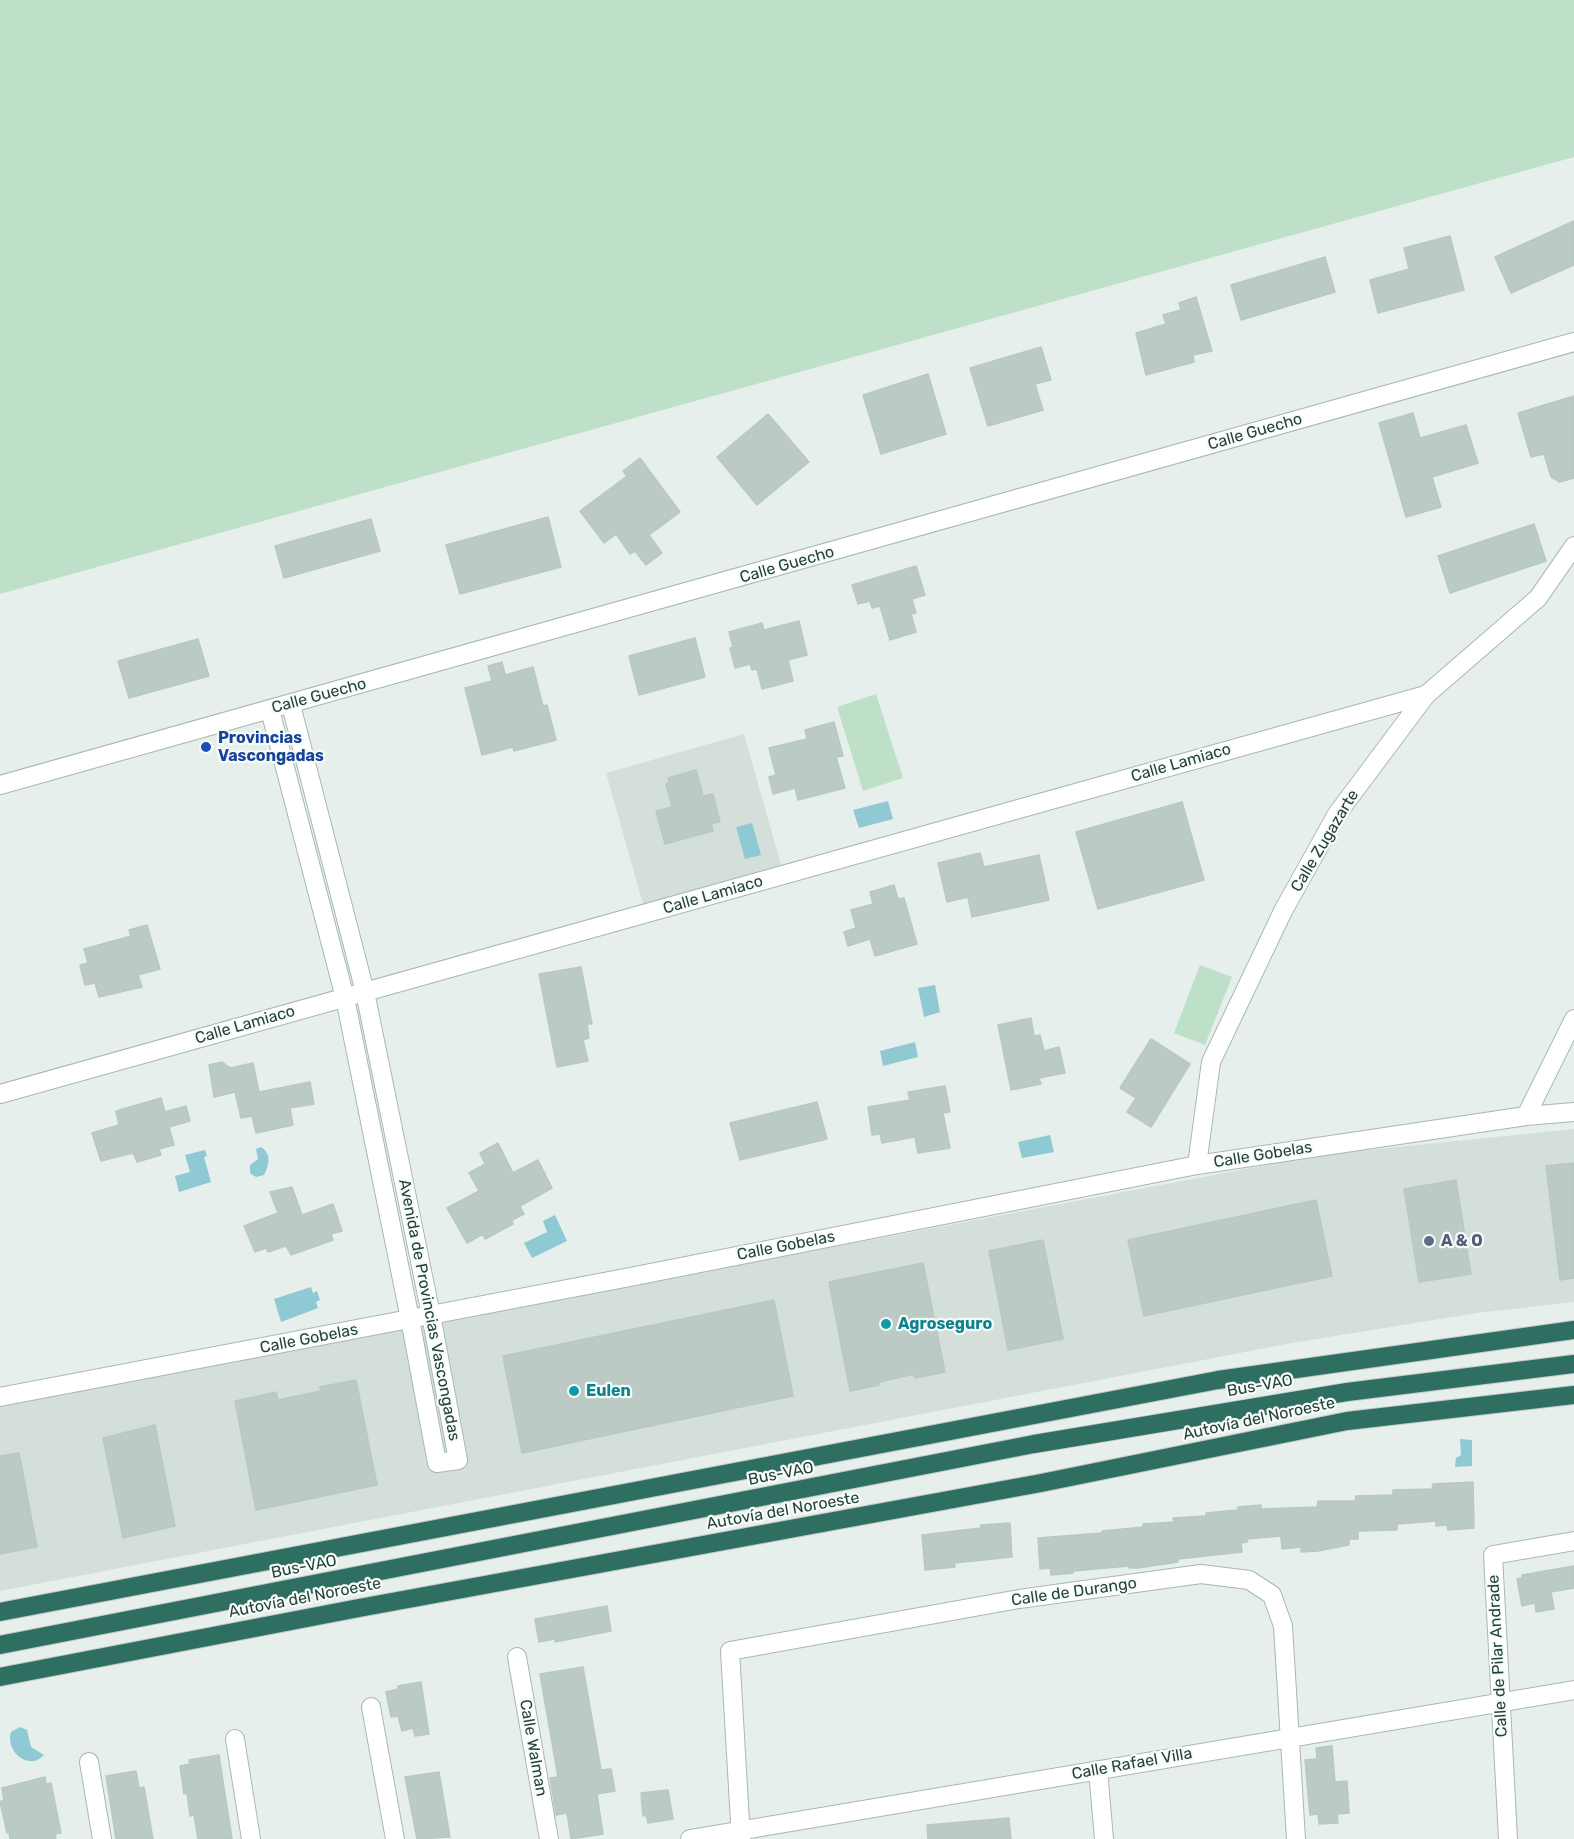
<!DOCTYPE html>
<meta charset="utf-8">
<style>
body{margin:0}
canvas{display:block;background:#e6efeb}
</style>
<canvas width="1574" height="1839"></canvas>
<script>
const ctx = document.querySelector('canvas').getContext('2d');
ctx.lineJoin = 'round';
function paint(path, color) { ctx.fillStyle = color; ctx.fill(path, 'evenodd'); }
function trace(path, color, width, dash) { ctx.strokeStyle = color; ctx.lineWidth = width; ctx.lineCap = dash ? 'butt' : 'round'; ctx.setLineDash(dash || []); ctx.stroke(path); }
function drawText(font, color, halo, rows, align = 'center') {
  ctx.font = font + ' Rubik,sans-serif'; ctx.lineWidth = 4.5; ctx.setLineDash([]); ctx.textBaseline = 'middle'; ctx.strokeStyle = halo; ctx.fillStyle = color; for (const [text, x, y, turn = 0] of rows) {
    ctx.save(); ctx.translate(x, y); ctx.rotate((+turn || 0) * Math.PI / 180); ctx.textAlign = isNaN(turn) ? turn : align; if (halo) ctx.strokeText(text, 0, 0); ctx.fillText(text, 0, 0); ctx.restore();
  }
}
paint(new Path2D(`
 M744 734 781 865 643 904 606 773Z
 M1574 1129V1302L1477 1313 1292 1343 0 1591V1405L1319 1155Z`), '#d4dfda');
paint(new Path2D(`
 M0 0H1574V157L0 594Z
 M876 694 903 778 863 791 837 707Z
 M1200 965 1232 977 1205 1045 1174 1033Z`), '#bfe0c8');
paint(new Path2D(`
 M888 801 893 819 859 828 853 810Z
 M752 823 761 855 745 859 736 827Z
 M935 985 940 1012 924 1017 918 988Z
 M915 1042 918 1057 883 1066 880 1051Z
 M1050 1135 1054 1152 1022 1158 1018 1142Z
 M261 1147C272 1154 269 1165 264 1175L256 1177 250 1173V1165L258 1159 256 1149Z
 M205 1150 207 1156 204 1157 211 1182 179 1192 175 1176 190 1172 185 1155Z
 M555 1215 567 1241 532 1258 524 1243 547 1232 543 1221Z
 M311 1287 313 1293 317 1291 320 1300 316 1302 318 1308 281 1322 274 1299Z
 M1460 1439 1472 1440V1466L1455 1467 1456 1458 1461 1455Z
 M20 1727 27 1730 31 1747 44 1755C29 1772 5 1751 11 1732Z`), '#8ec9d4');
const building = new Path2D(`
 M1574 221V265L1511 293 1495 257Z
 M1450 236 1464 290 1378 313 1370 280 1409 269 1404 248Z
 M1325 257 1335 292 1241 320 1231 285Z
 M1196 297 1212 351 1193 355 1194 362 1146 375 1136 333 1166 324 1163 315 1181 310 1179 303Z
 M1041 347 1051 380 1035 384 1043 410 988 426 970 368Z
 M928 374 946 434 881 454 863 395Z
 M1574 396V478L1560 482 1551 477 1544 454 1531 457 1518 413Z
 M1413 413 1420 438 1466 425 1478 463 1432 477 1441 507 1406 517 1379 423Z
 M768 414 809 462 757 505 717 457Z
 M640 458 680 512 649 535 662 553 646 565 635 551 630 554 616 534 604 543 580 511 627 476 623 471Z
 M548 517 561 567 460 594 446 545Z
 M371 519 380 551 284 578 275 546Z
 M1534 524 1546 561 1450 593 1438 556Z
 M916 566 925 595 912 599 916 613 911 614 916 632 890 640 880 606 872 608 870 601 858 604 852 585Z
 M799 621 807 655 788 660 793 681 762 689 757 669 752 670 750 664 735 668 730 648 733 647 729 632 762 623 764 630Z
 M695 638 705 677 639 695 629 656Z
 M198 639 209 676 129 698 118 661Z
 M502 662 505 675 533 667 543 706 547 705 556 740 514 751 513 747 482 755 465 688 492 681 488 666Z
 M834 722 843 756 836 757 845 788 798 800 795 788 773 794 769 777 776 775 769 748 807 739 805 730Z
 M696 770 703 796 713 794 720 822 711 824 713 831 665 844 656 811 672 807 666 784 669 783 668 778Z
 M1182 802 1204 880 1098 909 1076 832Z
 M980 853 984 867 1039 855 1049 900 972 917 968 897 947 902 938 863Z
 M894 885 898 899 904 898 917 944 875 956 870 939 848 946 844 932 856 928 851 910 873 904 870 892Z
 M147 925 160 969 138 975 142 987 99 997 95 983 85 985 80 965 88 963 84 949 131 936 129 930Z
 M581 967 592 1024H587L589 1038 583 1040 588 1061 557 1067 539 974Z
 M1031 1018 1034 1036 1040 1035 1044 1051 1059 1047 1065 1073 1039 1078 1041 1084 1011 1090 998 1025Z
 M1151 1039 1190 1064 1151 1127 1127 1112 1136 1098 1120 1088Z
 M222 1062 230 1068 253 1063 259 1092 310 1082 314 1104 290 1108 293 1125 256 1133 252 1116 241 1118 235 1092 214 1097 209 1065Z
 M945 1086 950 1112 943 1113 950 1148 918 1153 915 1137 882 1143 880 1134 872 1135 868 1107 910 1100 908 1092Z
 M161 1098 165 1112 186 1106 190 1121 169 1127 174 1145 159 1149 161 1155 137 1162 133 1153 101 1161 92 1133 119 1125 116 1111Z
 M817 1102 827 1139 740 1160 730 1123Z
 M498 1143 513 1173 538 1160 552 1188 520 1206 524 1214 512 1220 513 1224 485 1239 483 1234 467 1243 447 1208 479 1191 469 1173 485 1164 480 1153Z
 M1574 1163V1278L1560 1280 1546 1166Z
 M1456 1180 1471 1274 1419 1282 1404 1189Z
 M292 1187 302 1215 333 1204 342 1231 331 1234 333 1240 291 1255 286 1246 268 1252 266 1248 255 1252 244 1226 278 1213 270 1192Z
 M1316 1200 1332 1276 1144 1316 1128 1240Z
 M1043 1240 1063 1339 1008 1350 989 1251Z
 M923 1263 945 1372 915 1378 914 1374 879 1382V1385L850 1391 829 1282Z
 M774 1300 793 1396 522 1453 503 1356Z
 M356 1380 377 1485 256 1510 235 1401 276 1392 278 1400 321 1391 320 1387Z
 M155 1425 175 1526 123 1538 103 1438Z
 M19 1453 37 1547 0 1554V1456Z
 M1473 1482 1474 1528 1448 1530 1447 1525 1436 1526V1521L1397 1524V1530L1358 1531V1539H1349V1545L1318 1551 1301 1552V1547L1282 1549 1281 1536 1247 1539V1542L1241 1543 1242 1552 1178 1559V1562L1138 1568H1129V1566L1073 1571V1573L1051 1575 1050 1568 1040 1569 1038 1538 1102 1533V1531L1143 1527V1524L1174 1522 1173 1518 1206 1516V1513L1238 1510V1507L1261 1505V1509L1317 1507 1318 1501H1355L1356 1496 1393 1495V1490L1432 1489 1433 1484Z
 M1010 1523 1012 1557 954 1563 955 1567 925 1570 922 1535 981 1528V1525Z
 M1574 1566V1588L1551 1592 1554 1609 1536 1612 1535 1603 1522 1606 1517 1579 1522 1578V1575Z
 M607 1606 611 1631 555 1642V1639L539 1642 535 1619Z
 M583 1667 601 1770 611 1769 615 1791 597 1794 603 1834 571 1839 567 1813 556 1815 550 1778 558 1777 540 1674Z
 M421 1682 429 1734 415 1736 413 1728 402 1731 398 1716 391 1717 386 1692 398 1689V1686Z
 M1332 1746 1335 1782 1347 1781 1349 1813 1337 1814 1338 1823 1319 1824 1318 1814 1310 1815 1305 1760 1317 1759 1316 1748Z
 M219 1755 232 1839H198L194 1815 190 1816 187 1793 184 1794 180 1766 190 1764 189 1760Z
 M136 1771 139 1788 144 1787 153 1839H116L106 1776Z
 M439 1772 450 1837 417 1839 405 1777Z
 M45 1777 46 1784 51 1783 61 1833 55 1834 56 1839H10L9 1832 7 1833 0 1801H4L2 1788Z
 M668 1790 673 1819 648 1823 646 1815 643 1816 641 1793Z
 M1009 1818 1011 1839H928L927 1825Z`);
paint(building, '#bbcac4');
trace(building, '#b8c9c2', 1.5);
const street = new Path2D(`
 M270 710 345 998 410 1319 437 1463 458 1460 431 1315 365 992 291 705
 M0 785 1574 342
 M0 1094 1426 695
 M1526 1116 1574 1019
 M1197 1165 1211 1062 1283 911 1337 814 1426 695 1538 598 1574 546
 M0 1397 630 1277 1197 1165 1526 1116 1574 1112
 M517 1657 549 1839
 M371 1707 395 1839
 M235 1739 251 1839
 M89 1762 102 1839
 M1098 1770 1104 1839
 M690 1839 1574 1690
 M741 1839 730 1651 1019 1599 1201 1574 1249 1580 1272 1595 1283 1626 1296 1839
 M1508 1839 1493 1555 1574 1541`);
const highway = new Path2D(`
 M0 1612 1218 1380 1574 1330
 M0 1645 1034 1444 1347 1392 1574 1364
 M0 1677 359 1608 1041 1483 1347 1421 1574 1395`);
trace(street, '#a8b8b2', 20);
trace(highway, '#c2cac8', 20);
trace(street, '#fff', 18);
trace(highway, '#2f6f62', 18);
for (const [x, y, r, color] of [
 [206,747,6,"#1a4fb4"],
 [1429,1241,6,"#5c6f8a"],
 [886,1324,6,"#0f9aa8"],
 [574,1391,6,"#0f9aa8"]
]) { const dot = new Path2D(); dot.arc(x, y, r, 0, 2 * Math.PI); ctx.fillStyle = color; ctx.fill(dot); trace(dot, '#f7fbf9', 2); }
drawText('16px', '#24423a', '#f7fbf9', [
 ["Calle Guecho",1255,432,-16],
 ["Calle Guecho",787,565,-16],
 ["Calle Guecho",319,696,-15],
 ["Calle Lamiaco",1181,763,-16],
 ["Calle Zugazarte",1325,841,-59],
 ["Calle Lamiaco",713,895,-16],
 ["Calle Lamiaco",245,1025,-16],
 ["Calle Gobelas",1263,1155,-9],
 ["Calle Gobelas",786,1246,-11],
 ["Avenida de Provincias Vascongadas",429,1310,79],
 ["Calle Gobelas",309,1339,-11],
 ["Bus-VAO",1260,1386,-10],
 ["Autovía del Noroeste",1259,1419,-12],
 ["Bus-VAO",781,1474,-11],
 ["Autovía del Noroeste",783,1511,-10],
 ["Bus-VAO",304,1567,-11],
 ["Calle de Durango",1074,1592,-8],
 ["Autovía del Noroeste",305,1598,-11],
 ["Calle de Pilar Andrade",1498,1656,-93],
 ["Calle Walman",533,1748,80],
 ["Calle Rafael Villa",1132,1764,-10]
]);
drawText('bold 16px', '#164399', '#f7fbf9', [
 ["Provincias",218,738],
 ["Vascongadas",218,756]
], 'left');
drawText('bold 16px', '#4e5e75', '#f7fbf9', [
 ["A & O",1441,1241]
], 'left');
drawText('bold 16px', '#0d838f', '#f7fbf9', [
 ["Agroseguro",898,1324],
 ["Eulen",586,1391]
], 'left');
</script>
